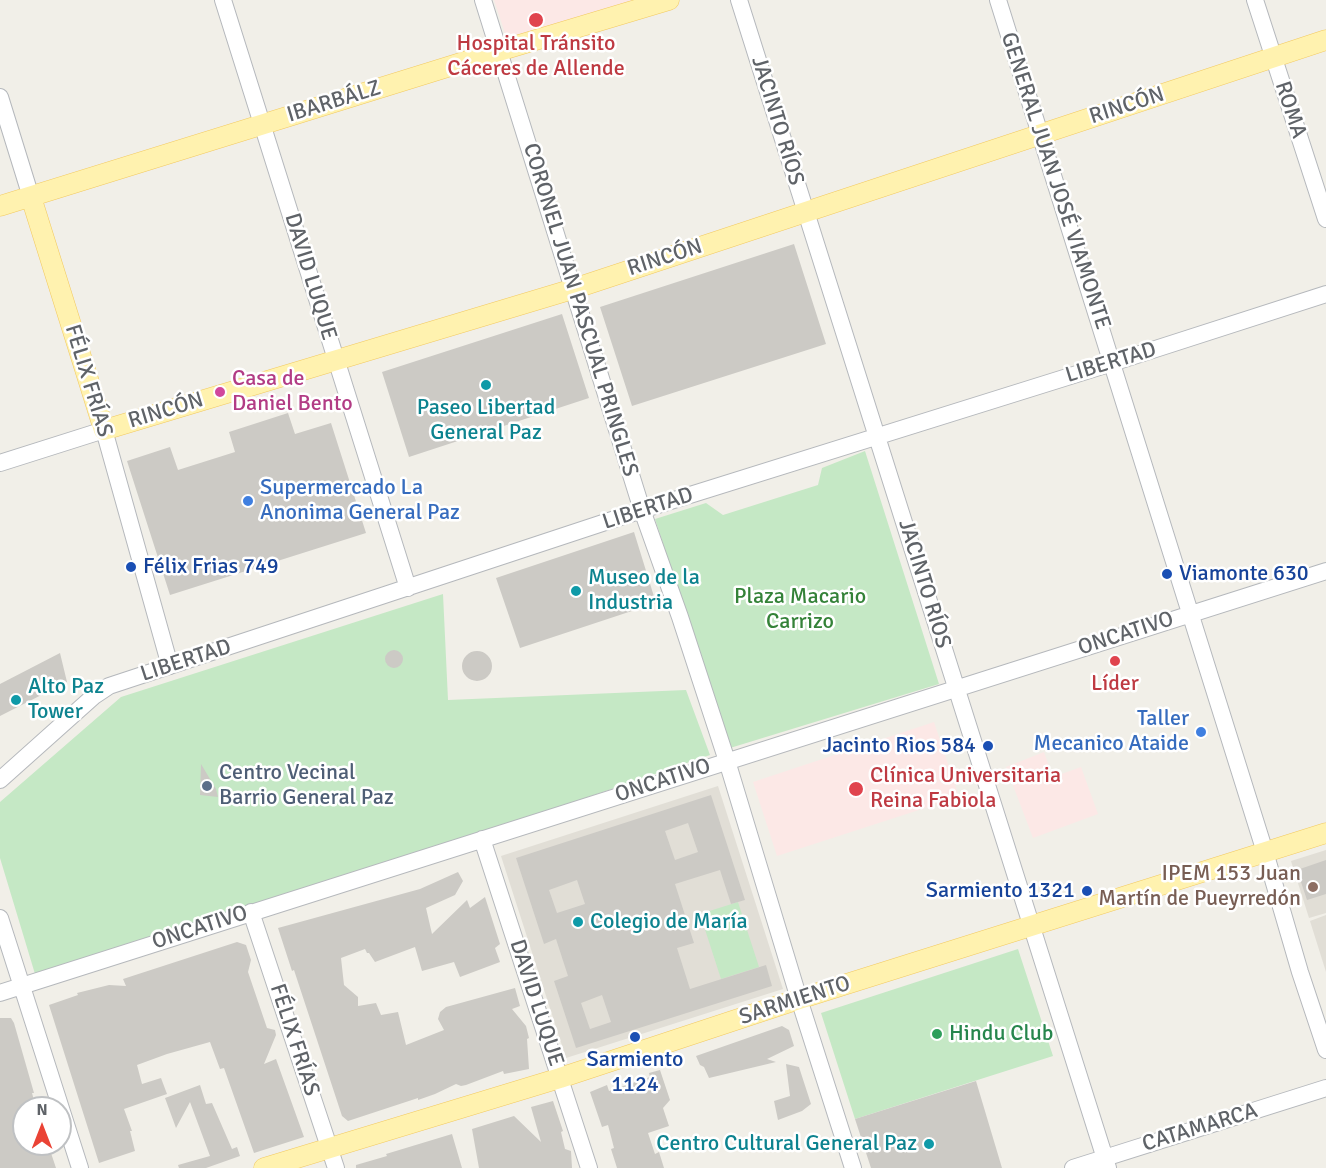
<!DOCTYPE html>
<meta charset="utf-8">
<style>
body{margin:0}
#map{position:relative;width:1326px;height:1168px;overflow:hidden;background:#f1efe8;font-family:Signika,sans-serif}
canvas{display:block}
.north{position:absolute;left:12px;top:1096px;width:60px;height:60px;box-sizing:border-box;background:#fff;border:2px solid #bfc1c3;border-radius:50%;rotate:0deg;font-size:16px;font-weight:700;line-height:24px;text-align:center;color:#5f6368}
.north::after{content:'';display:block;margin:auto;width:21px;height:27px;background:#ea4335;clip-path:polygon(50% 0,100% 100%,50% 72%,0 100%)}
</style>
<div id="map">
<canvas width="1326" height="1168"></canvas>
<div class="north">N</div>
</div>
<script>
const ctx = document.querySelector('canvas').getContext('2d');
ctx.lineJoin = 'round';
function paint(path, color) { ctx.fillStyle = color; ctx.fill(path, 'evenodd'); }
function trace(path, color, width, dash) { ctx.strokeStyle = color; ctx.lineWidth = width; ctx.lineCap = dash ? 'butt' : 'round'; ctx.setLineDash(dash || []); ctx.stroke(path); }
function drawText(font, color, halo, rows, align = 'center') {
  ctx.font = font + ' Signika,sans-serif'; ctx.lineWidth = 5; ctx.setLineDash([]); ctx.textBaseline = 'middle'; ctx.strokeStyle = halo; ctx.fillStyle = color; for (const [text, x, y, turn = 0] of rows) {
    ctx.save(); ctx.translate(x, y); ctx.rotate((+turn || 0) * Math.PI / 180); ctx.textAlign = isNaN(turn) ? turn : align; if (halo) ctx.strokeText(text, 0, 0); ctx.fillText(text, 0, 0); ctx.restore();
  }
}
paint(new Path2D(`
 M718 786 783 989 566 1058 501 856Z
 M1326 850V913L1309 918 1291 861Z
 M1326 915V972L1310 921Z`), '#e1ded6');
paint(new Path2D(`
 M494 0H635L507 39Z
 M934 722 959 797 777 856 753 782Z
 M1044 752 1053 777 1081 767 1098 814 1033 838 1006 767Z`), '#fce8e6');
paint(new Path2D(`
 M865 451 939 684 730 748 655 519 706 503 723 515 818 485 822 468Z
 M443 594 448 700 686 690 710 755 490 831 35 974 0 858V802L121 697Z
 M738 902 759 967 721 979 700 914Z
 M1018 949 1053 1056 855 1119 821 1013Z`), '#c5e8c5');
paint(new Path2D(`
 M794 244 826 344 632 406 600 307Z
 M562 314 589 398 409 457 382 372Z
 M288 413 295 434 331 423 366 533 170 595 127 461 170 447 178 470 235 452 229 432Z
 M634 532 656 603 520 648 496 578Z
 M385 659a9 9 0 1 1 18 0a9 9 0 1 1-18 0Z
 M462 666a15 15 0 1 1 30 0a15 15 0 1 1-30 0Z
 M60 653 67 682 0 716V684Z
 M201 764 216 789 218 797 200 795Z
 M711 795 745 900 731 904 720 870 675 884 694 943 677 948 690 989 766 965 772 986 576 1048 554 981 568 976 556 939 544 944 516 858ZM688 823 698 852 675 860 665 831ZM577 880 585 904 557 913 549 890ZM602 995 611 1022 590 1029 581 1003Z
 M1326 860V894L1307 900 1297 870Z
 M458 872 463 881 455 895 426 908 432 934 467 900 470 908 485 897 500 944 495 948 500 962 460 977 454 962 422 971 415 947 375 962 369 953H367L365 949 341 958 344 985 358 997V1006L376 1003 381 1015 398 1012 406 1045 444 1030 438 1019 440 1012 446 1007 515 988 520 1006 512 1009 526 1026 529 1038 527 1039 529 1069 504 1074 503 1071 466 1085 461 1086 456 1084 435 1094 418 1100V1098L348 1121 342 1116 294 970 292 971 278 928 420 889Z
 M237 942 246 945 251 960 248 972 267 1028 275 1030 276 1035 264 1064 276 1059 304 1137 254 1153 224 1068 220 1069 210 1042 167 1054 137 1065 142 1084 161 1078 167 1094 124 1109 132 1131H130L135 1151 99 1163 49 1005 78 995 77 993 109 985 126 986 123 979Z
 M0 1018H11L14 1023 34 1093H32L36 1108H24V1144H48L56 1168H0Z
 M782 1026 789 1030 794 1046 767 1059 776 1062 709 1078 704 1067 700 1065 696 1056Z
 M786 1064 799 1067 811 1104 802 1111 778 1120 774 1101 790 1096Z
 M660 1070 670 1100 663 1108 669 1126 648 1133 655 1154 659 1152 664 1168H617L611 1149 614 1148 608 1125 602 1127 590 1092 607 1085 609 1091 650 1077 649 1073Z
 M976 1081 1002 1168H871L855 1119Z
 M200 1085 206 1104 212 1103 232 1149 237 1147 240 1156 206 1168H179L178 1165 210 1156 190 1102 176 1128 165 1098Z
 M553 1101 563 1131 561 1132 565 1149 571 1151 572 1168H479L472 1129 514 1116 541 1142 531 1107Z
 M452 1134 462 1168H356V1165L387 1156 386 1154Z`), '#cccac5');
const minor = new Path2D(`
 M223 0 408 588
 M483 0 642 510 680 617 727 761 799 999 853 1168
 M739 0 1108 1168
 M998 0 1265 852 1300 972 1326 1050
 M1255 0 1326 219
 M0 97 31 197
 M0 463 104 430 170 666
 M0 780 94 696 109 686 642 510 1112 363 1326 294
 M482 839 589 1168
 M251 912 336 1168
 M0 918 80 1168
 M0 993 1326 571
 M1073 1168 1326 1088`);
const major = new Path2D(`
 M31 197 104 430 573 289 1326 40
 M0 206 499 51 669 0
 M264 1168 560 1078 799 999 1326 833`);
trace(minor, '#b5b8bc', 18);
trace(major, '#f2c960', 21);
trace(minor, '#fff', 16);
trace(major, '#fff2af', 20);
for (const [x, y, r, color] of [
 [536,20,8,"#e0444e"],
 [486,385,6,"#0f9aa8"],
 [220,392,6,"#d1479c"],
 [248,501,6,"#3f7fe0"],
 [131,567,6,"#1a4fb4"],
 [1167,574,6,"#1a4fb4"],
 [576,591,6,"#0f9aa8"],
 [1115,661,6,"#e0444e"],
 [16,700,6,"#0f9aa8"],
 [1201,732,6,"#3f7fe0"],
 [988,746,6,"#1a4fb4"],
 [207,786,6,"#5c6f8a"],
 [856,789,8,"#e0444e"],
 [1313,887,6,"#8d6e63"],
 [1087,891,6,"#1a4fb4"],
 [578,922,6,"#0f9aa8"],
 [937,1034,6,"#2e9e5b"],
 [635,1037,6,"#1a4fb4"],
 [929,1144,6,"#0f9aa8"]
]) { const dot = new Path2D(); dot.arc(x, y, r, 0, 2 * Math.PI); ctx.fillStyle = color; ctx.fill(dot); trace(dot, '#fff', 2); }
drawText('22px', '#be3a42', '#fff', [
 ["Hospital Tránsito",536,44],
 ["Cáceres de Allende",536,69],
 ["Líder",1115,684],
 ["Clínica Universitaria",870,776,"left"],
 ["Reina Fabiola",870,801,"left"]
]);
drawText('22px', '#5f6368', '#fff', [
 ["IBARBÁLZ",334,102,-17],
 ["RINCÓN",1127,106,-18],
 ["ROMA",1290,110,72],
 ["JACINTO RÍOS",777,121,73],
 ["GENERAL JUAN JOSÉ VIAMONTE",1055,181,72],
 ["RINCÓN",665,258,-18],
 ["DAVID LUQUE",310,277,73],
 ["CORONEL JUAN PASCUAL PRINGLES",580,310,73],
 ["LIBERTAD",1111,363,-17],
 ["FÉLIX FRÍAS",88,381,73],
 ["RINCÓN",166,411,-17],
 ["LIBERTAD",648,509,-18],
 ["JACINTO RÍOS",924,584,73],
 ["ONCATIVO",1126,634,-18],
 ["LIBERTAD",186,661,-18],
 ["ONCATIVO",663,781,-18],
 ["ONCATIVO",200,928,-18],
 ["SARMIENTO",795,1001,-18],
 ["DAVID LUQUE",536,1003,72],
 ["FÉLIX FRÍAS",294,1040,72],
 ["CATAMARCA",1200,1128,-17]
]);
drawText('22px', '#b23c85', '#fff', [
 ["Casa de",232,379],
 ["Daniel Bento",232,404]
], 'left');
drawText('22px', '#0d838f', '#fff', [
 ["Paseo Libertad",486,408,"center"],
 ["General Paz",486,433,"center"],
 ["Museo de la",588,578],
 ["Industria",588,603],
 ["Alto Paz",28,687],
 ["Tower",28,712],
 ["Colegio de María",590,922],
 ["Centro Cultural General Paz",917,1144,"right"]
], 'left');
drawText('22px', '#366cbe', '#fff', [
 ["Supermercado La",260,488],
 ["Anonima General Paz",260,513],
 ["Taller",1189,719,"right"],
 ["Mecanico Ataide",1189,744,"right"]
], 'left');
drawText('22px', '#164399', '#fff', [
 ["Félix Frias 749",143,567],
 ["Viamonte 630",1179,574],
 ["Jacinto Rios 584",976,746,"right"],
 ["Sarmiento 1321",1075,891,"right"],
 ["Sarmiento",635,1060,"center"],
 ["1124",635,1085,"center"]
], 'left');
drawText('22px', '#348238', '#fff', [
 ["Plaza Macario",800,597],
 ["Carrizo",800,622]
]);
drawText('22px', '#4e5e75', '#fff', [
 ["Centro Vecinal",219,773],
 ["Barrio General Paz",219,798]
], 'left');
drawText('22px', '#785e54', '#fff', [
 ["IPEM 153 Juan",1301,874],
 ["Martín de Pueyrredón",1301,899]
], 'right');
drawText('22px', '#27864d', '#fff', [
 ["Hindu Club",949,1034]
], 'left');
</script>
